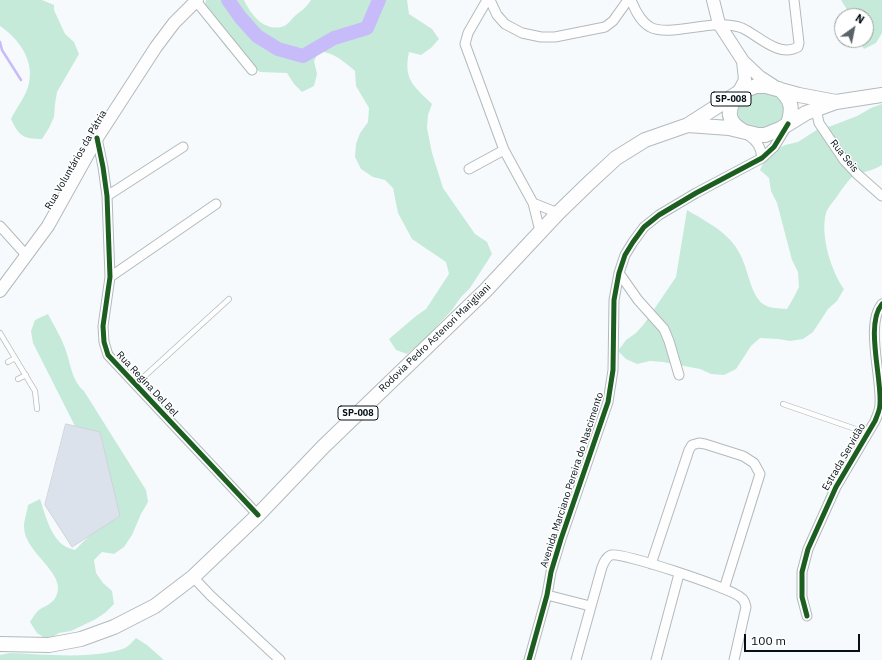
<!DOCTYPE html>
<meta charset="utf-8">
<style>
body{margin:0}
#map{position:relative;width:882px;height:660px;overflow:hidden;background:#f7fafc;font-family:"IBM Plex Sans",sans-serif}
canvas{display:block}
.north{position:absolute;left:834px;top:8px;width:40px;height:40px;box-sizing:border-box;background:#fff;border:1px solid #9b9fa1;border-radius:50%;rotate:33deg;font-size:11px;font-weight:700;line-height:16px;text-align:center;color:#041015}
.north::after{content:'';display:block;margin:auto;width:14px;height:18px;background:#596266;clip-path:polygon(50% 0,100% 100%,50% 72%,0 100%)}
.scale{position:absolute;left:744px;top:634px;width:116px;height:18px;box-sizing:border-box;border:2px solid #041015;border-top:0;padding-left:5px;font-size:12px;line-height:14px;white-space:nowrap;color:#041015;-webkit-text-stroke:3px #fff;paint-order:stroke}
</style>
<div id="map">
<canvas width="882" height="660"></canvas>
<div class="north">N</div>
<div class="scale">100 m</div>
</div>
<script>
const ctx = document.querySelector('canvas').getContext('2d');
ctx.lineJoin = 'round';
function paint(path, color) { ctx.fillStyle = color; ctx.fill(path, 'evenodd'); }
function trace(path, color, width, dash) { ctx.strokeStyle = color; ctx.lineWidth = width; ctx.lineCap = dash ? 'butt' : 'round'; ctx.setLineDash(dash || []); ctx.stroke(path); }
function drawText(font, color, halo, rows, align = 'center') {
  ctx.font = font + ' "IBM Plex Sans",sans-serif'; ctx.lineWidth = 3; ctx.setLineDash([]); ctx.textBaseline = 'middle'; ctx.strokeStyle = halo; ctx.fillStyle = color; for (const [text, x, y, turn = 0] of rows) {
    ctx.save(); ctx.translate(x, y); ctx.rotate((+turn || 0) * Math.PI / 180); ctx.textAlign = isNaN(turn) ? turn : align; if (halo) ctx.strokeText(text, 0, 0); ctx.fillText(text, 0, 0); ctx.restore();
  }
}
paint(new Path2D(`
 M0 0H42L54 5V10L65 34 74 42 79 54 57 92 55 104 54 117 49 128 42 139C23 139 19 136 11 119 16 108 27 95 29 83 34 60 19 39 0 26Z
 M206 0H244C251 15 265 33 284 26 289 24 292 18 296 15 302 10 306 8 311 0H407L409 14 432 29 439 39 431 48 421 55 409 52C403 80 414 86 432 104L428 115 427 128 432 153 443 188 475 234 487 242 492 254 470 288 461 297 452 310 436 327 428 338 407 354 396 350 389 339 416 316 426 309 449 274 446 262 412 239 398 213 393 188 385 180 373 177 361 169 355 157 356 144 360 133 368 122 369 108 356 86 355 71C342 60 336 54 319 51L314 61 317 74 314 86 302 92 294 84 287 73 260 72 233 54 225 46 202 14Z
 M841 0H882V33L876 43 864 49 858 40H866V16H848L846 8Z
 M773 89 786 107 782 123 755 133C737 117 732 115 745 92Z
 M882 104V165C873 171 860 172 851 178 846 183 842 189 838 195 834 201 828 207 826 213 820 235 831 271 844 289L837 301 828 309 813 332 803 339 790 341 778 339 760 338 751 346 736 369 724 375 711 374 700 369 663 362 650 361 637 364 626 359 618 351 626 340 636 333 644 324 676 277 687 210C702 219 720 228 732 242 738 249 742 257 745 266 749 277 753 297 763 304 770 309 779 308 787 309L794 297 799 287 798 272 792 260 777 203 771 191 769 178 760 170 765 159 773 151 785 145 798 142 818 129 831 126 857 116 871 108Z
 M48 314C54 326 62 338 66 351 71 365 72 381 84 391L146 490 148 502 141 514 132 535 124 547 114 554 102 552 94 560 96 573 103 583 112 591 114 604 106 612 96 619 71 631 59 633 48 640 37 633 30 622C32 619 34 615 37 612 43 605 53 606 57 594 65 572 24 552 24 527 24 520 27 512 28 505L40 499C45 514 50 535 63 545 66 547 71 549 75 550L93 532 81 438 33 343 31 331 35 320Z
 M136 638 147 645 164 660H0V655L10 653C42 654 95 660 125 648 129 646 133 641 136 638Z`), '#c6ead9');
trace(new Path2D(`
 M0 42 2 50 21 80`), '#c7bcf9', 2.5);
trace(new Path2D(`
 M228 0 240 17 257 36 278 49 303 56 334 38 367 28 379 0`), '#c7bcf9', 14);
const building = new Path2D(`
 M66 424 100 432 120 516 72 547 45 505Z`);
paint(building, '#dbe2ec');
trace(building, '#cfd4da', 1);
const lane = new Path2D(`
 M0 333 35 391 37 409
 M8 362 15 358
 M18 379 26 375
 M136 384 229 299
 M783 404 867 433`);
const street = new Path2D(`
 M487 0 468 33 465 44 504 150 533 203 540 231
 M490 0 497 15 505 24 522 33 541 37H555L605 27 613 21 628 0
 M631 0C635 10 640 21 650 27 671 38 714 17 742 28 758 35 778 58 798 47L799 43 794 0
 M196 1 252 70
 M816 109 819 123 844 160 857 174 882 196
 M748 135C757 141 761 147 762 158
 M97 138 103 167 107 196 110 277 103 326 104 342 108 355 258 515
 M469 169 504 150
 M107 196 183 147
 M533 203 558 213
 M0 226 27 256
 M619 273 638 300 664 329 669 341 679 375
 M110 277 216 204
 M651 564 689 450 692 445 699 443 705 444 743 456 754 463 760 474 724 589
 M193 577 210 595 280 660
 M547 595 590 606
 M807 616 802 597V572L808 549 836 487 875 421C877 416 880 410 880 404 882 378 865 324 882 304
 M529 660 547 595 551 572 561 539 608 402 613 370 614 300 619 273 625 255 633 242 644 227 659 215 696 193 762 158 774 147 787 126
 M576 660 602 567C604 562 606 557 611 555 622 552 730 588 740 597 744 599 745 603 746 607L734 660
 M656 660 679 574`);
const secondary = new Path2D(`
 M713 0 719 24 743 61 760 77 777 88
 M738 93 745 80 743 61
 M0 291 48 226 97 138 156 47 174 23 197 0`);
const primary = new Path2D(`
 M779 89C792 100 793 108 788 124
 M737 95C727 110 726 121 743 131
 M688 125 729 128 758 135H765L780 129 806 113 836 102 882 95
 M0 644 49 645 81 639 114 627 155 606 193 577 258 515 323 447 485 291 558 213 589 183 616 158 645 140 688 125 738 93 756 86H766L799 95 836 102`);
trace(lane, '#b2babd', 6);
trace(street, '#b2babd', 11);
trace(secondary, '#b2babd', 14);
trace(primary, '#b2babd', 16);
trace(lane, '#fefeff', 4.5);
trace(street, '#fefeff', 9);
trace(secondary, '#fefeff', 12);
trace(primary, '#fefeff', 14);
trace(new Path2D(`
 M97 138 103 167 107 196 110 277 103 326 104 342 108 355 258 515
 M807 616 802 597V572L808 549 836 487 875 421C877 416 880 410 880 404 882 378 865 324 882 304
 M529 660 547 595 551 572 561 539 608 402 613 370 614 300 619 273 625 255 633 242 644 227 659 215 696 193 762 158 774 147 788 124`), '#1b5e20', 5);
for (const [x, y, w] of [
 [731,99,40],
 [358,413,40]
]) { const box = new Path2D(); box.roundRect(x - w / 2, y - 7, w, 14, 3); ctx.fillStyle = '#fff'; ctx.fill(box); trace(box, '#041015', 1); }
drawText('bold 9px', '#041015', null, [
 ["SP-008",731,99],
 ["SP-008",358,413]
]);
drawText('10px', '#041015', '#fff', [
 ["Rua Seis",844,156,51],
 ["Rua Voluntários da Pátria",76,160,-60],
 ["Rodovia Pedro Astenori Marigliani",435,338,-44],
 ["Rua Regina Del Bel",147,384,47],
 ["Estrada Servidão",844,457,-60],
 ["Avenida Marciano Pereira do Nascimento",572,480,-72]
]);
</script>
